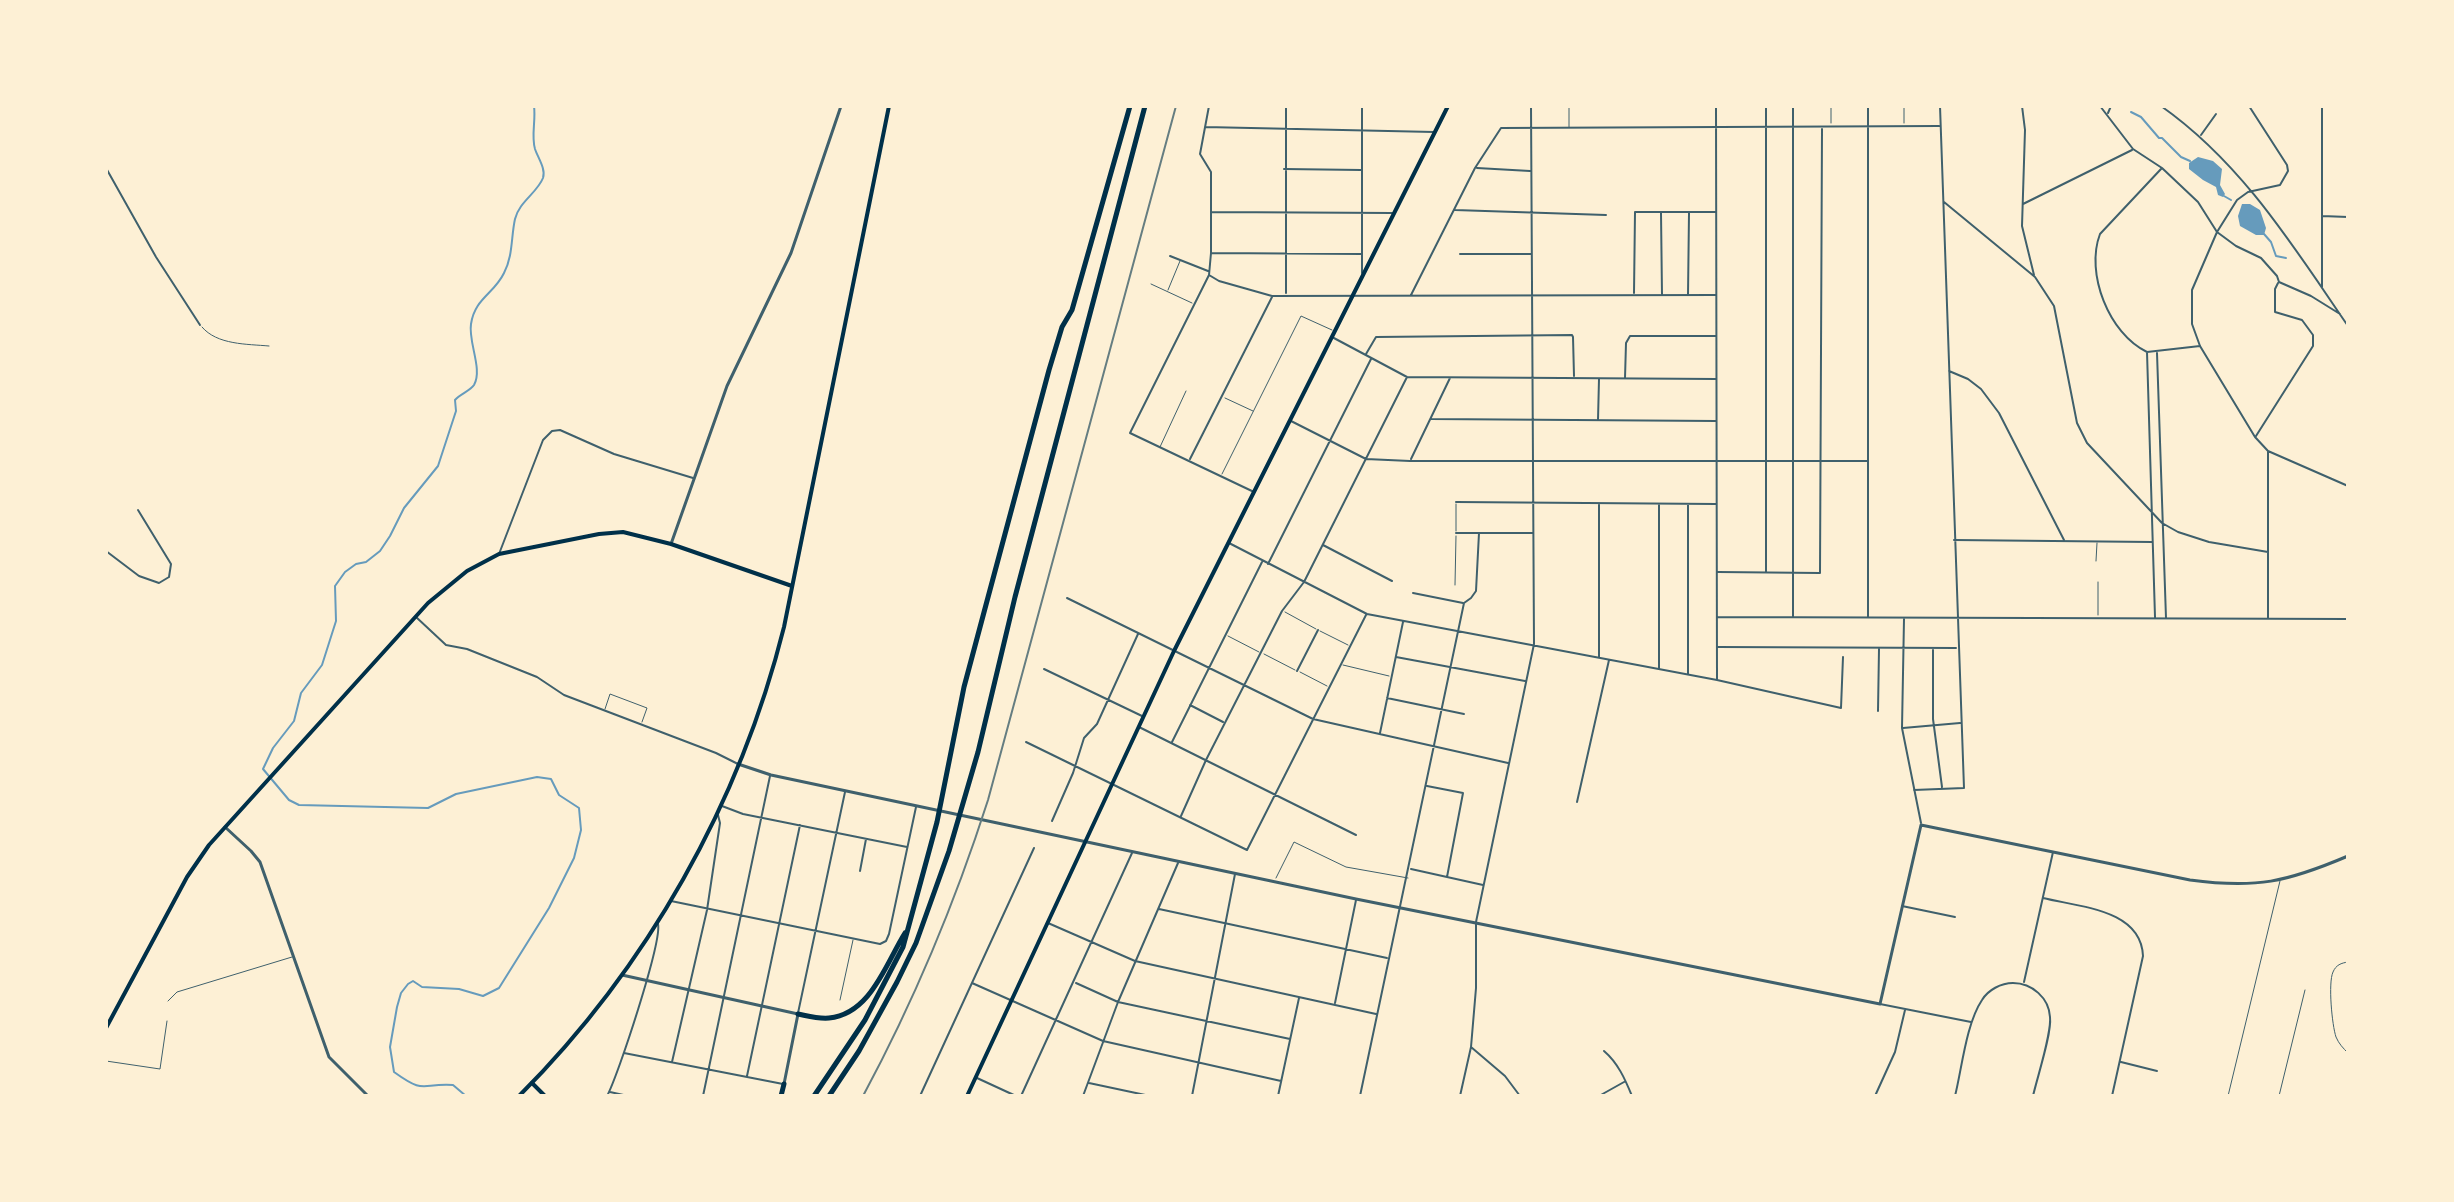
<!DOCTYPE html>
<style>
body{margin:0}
#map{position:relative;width:2454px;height:1202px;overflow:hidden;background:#fdf0d5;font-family:"Titillium Web",sans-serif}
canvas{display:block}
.frame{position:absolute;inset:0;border:108px solid #fdf0d5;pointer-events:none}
</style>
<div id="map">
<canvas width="2454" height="1202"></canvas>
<div class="frame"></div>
</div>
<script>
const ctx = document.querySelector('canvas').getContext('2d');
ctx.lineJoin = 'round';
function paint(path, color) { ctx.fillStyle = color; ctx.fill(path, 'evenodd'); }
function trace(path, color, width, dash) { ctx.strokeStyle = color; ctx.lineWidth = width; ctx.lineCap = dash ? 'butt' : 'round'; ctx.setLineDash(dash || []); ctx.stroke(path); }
paint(new Path2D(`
 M2198 157 2213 161 2222 169 2220 185 2225 194 2223 197 2218 195 2216 187 2203 180 2189 169V163Z
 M2242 204H2250L2260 210 2266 228 2264 235H2256L2240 226 2238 216Z`), '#669bbc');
trace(new Path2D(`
 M2131 112 2141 117 2159 138H2162L2181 157 2190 161
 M2224 196 2231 200
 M2264 234 2271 242 2276 256 2286 258
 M466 1096 453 1085C420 1083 426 1095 394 1072L390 1047 397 1007 401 993 408 984 413 981 422 987 459 989 483 996 499 988 549 908 574 858 581 830 579 808 559 795 551 779 537 777 456 794 428 808 299 805 289 800 263 769 273 748 294 721 301 693 322 665 336 621 335 586 345 572 356 564 366 562 380 551 390 536 404 508 438 466 456 411 455 400C460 394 470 391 474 385 483 369 468 342 471 324 475 298 494 294 504 273 513 256 511 237 515 219 519 202 537 193 543 178 546 169 538 158 535 149 531 135 536 121 534 106`), '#669bbc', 2);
trace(new Path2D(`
 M1831 106V123
 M1904 123V106
 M1569 127V106
 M1151 284 1192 303
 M1168 290 1180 261
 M202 327C217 345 247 344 269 346
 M1225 398 1253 411
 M1160 447 1186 391
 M1222 474 1301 316 1332 330
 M1456 531V504
 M2096 561 2097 543
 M1455 585 1456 536
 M1285 612 1316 629
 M2098 615V582
 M1320 631 1348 645
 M1228 636 1259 652
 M1264 654 1295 670
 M1343 665 1389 676
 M1300 672 1327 686
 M605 709 610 694 647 708 642 722
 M1276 878 1294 842 1346 867 1408 878
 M2348 962C2341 963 2336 965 2333 972 2328 983 2332 1025 2336 1037 2339 1044 2343 1048 2348 1053
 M840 1000 853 940
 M168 1001 177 992 292 957
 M106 1061 160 1069 167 1021
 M2228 1096 2280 881
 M2279 1096 2305 990`), '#3f606c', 1);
trace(new Path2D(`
 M1209 106 1200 154 1211 172V253L1209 275 1130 433 1254 492
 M1286 106V293
 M1716 106 1717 679
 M1868 106V617
 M2022 106 2025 130 2022 226 2034 275
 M2100 106 2133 149 2162 168 2198 202 2217 232 2236 246 2261 258 2277 276 2279 282 2311 296 2340 314
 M2161 106C2242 163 2293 246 2348 326
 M2249 106 2287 165 2288 171 2280 185 2248 192 2237 200 2217 232 2192 290V324L2200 346 2255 437 2268 451 2348 486
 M2322 106V287
 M2108 113 2111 106
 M1205 127 1434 132
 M2201 135 2216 114
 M106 168 156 257 200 325
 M1477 168 1530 171
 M1284 169 1361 170
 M2161 169 2100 234C2085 273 2109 334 2147 352L2200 346
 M1944 202 2035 277 2054 306 2077 423 2087 443 2162 523 2178 532 2209 542 2268 552
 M2023 204 2132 150
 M1455 210 1606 215
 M1211 212 1392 213
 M1661 213 1662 295
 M2322 216 2348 217
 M1211 253 1361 254
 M1460 254H1531
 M1170 256 1208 271
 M1362 273V106
 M1209 275 1219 281 1272 296 1715 295
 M1634 293 1635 212H1715
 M1411 295 1475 168 1501 128 1939 126
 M1688 295 1689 213
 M1332 337 1407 377 1716 379
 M2147 352 2155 617
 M2157 353 2166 618
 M1366 354 1376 337 1572 335 1573 337 1574 376
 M1949 371 1968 379 1981 389 1999 413 2064 540
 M1625 378 1626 343 1630 336H1716
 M1431 419 1716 421
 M1598 420 1599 379
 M1291 421 1366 459 1410 461H1867
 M2256 436 2313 346V335L2302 320 2275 312V289L2278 283
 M1190 459 1272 297
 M1411 459 1450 378
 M1456 502 1716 504
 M1599 504V657
 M1659 505V669
 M1456 533H1532
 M1954 540 2152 542
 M1229 543 1367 614 1717 680 1841 708 1843 657
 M1323 545 1392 581
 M106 551 139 576 159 583 169 577 171 564 138 510
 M499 554 543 440 552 431 560 430 614 454 693 478
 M1268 564 1371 359
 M1718 572 1820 573 1822 129
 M1766 572V106
 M1413 593 1463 603
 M1067 598 1313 719 1508 763
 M416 617 446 645 467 649 537 677 564 695 716 753 738 764
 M1717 617 2348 619
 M1793 617V106
 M2268 618V452
 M2348 618V595
 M1904 619 1902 728 1921 823
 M1718 647 1956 648
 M1933 650V719L1942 787
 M1396 657 1525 681
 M1044 669 1142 716
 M1297 671 1318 630
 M1688 673V504
 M1387 698 1464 714
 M1190 705 1223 722
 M1878 711 1879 649
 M1139 727 1356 835
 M1903 728 1960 723
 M1380 733 1403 622
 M1026 742 1247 850 1366 615
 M1172 742 1262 562
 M1427 786 1463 793 1447 877
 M1914 790 1964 788 1940 106
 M1577 802 1609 660
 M722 806 743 814 907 847
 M1181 816 1206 760 1282 611 1304 582 1407 377
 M1052 821 1073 773 1084 738 1097 724 1138 634
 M1411 869 1483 885
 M860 871 866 839
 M2043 898C2079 907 2141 909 2143 956L2112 1096
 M671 901 880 944 886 941 889 934 916 807
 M1902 906 1955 917
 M1159 909 1387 958
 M1048 923 1135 961 1376 1014
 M2024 982 2053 852
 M972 983 1103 1041 1281 1081
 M1076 983 1118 1002 1290 1039
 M1335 1003 1356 900
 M1880 1004 1971 1022
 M798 1013 845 792
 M1604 1051C1618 1063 1625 1079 1632 1096
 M624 1053 783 1084
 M672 1062 707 910 720 823 718 815
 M2121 1062 2157 1071
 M747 1076 800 825
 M977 1078 1016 1096
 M1089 1083 1150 1096
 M610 1092 628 1096
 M607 1096C618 1076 662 942 658 924
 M703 1096 770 776
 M920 1096 1034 848
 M1021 1096 1132 853
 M1083 1096 1118 1002 1178 863
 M1192 1096 1235 874
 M1278 1096 1299 998
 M1360 1096 1464 603 1471 598 1476 591 1479 533
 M1460 1096 1471 1047
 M1520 1096 1505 1076 1471 1047 1476 988V922L1534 644 1531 106
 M1599 1096 1624 1082
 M1875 1096 1895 1052 1905 1010
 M1955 1096C1962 1068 1966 1024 1982 1000 1988 990 2001 983 2013 983 2032 983 2049 998 2050 1017 2052 1033 2037 1078 2033 1096`), '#3f606c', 2);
trace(new Path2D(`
 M671 544 727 386 791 253 841 106
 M738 764 771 775 1356 899 1880 1004 1921 825 2190 880C2256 889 2287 882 2348 856
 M225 827 251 851 260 862 329 1057 368 1096
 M622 975 798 1014 784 1084`), '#3f606c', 3);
trace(new Path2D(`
 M106 1028 187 877 209 845 428 603 467 571 499 554 599 534 623 532 671 544 792 586
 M532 1083 545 1096
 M967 1096 1174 651 1448 106`), '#003049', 4);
trace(new Path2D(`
 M519 1096C647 968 740 803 784 627L889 106`), '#003049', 4);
trace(new Path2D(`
 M798 1014C808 1016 818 1019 829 1018 871 1014 886 963 905 933
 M781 1096 784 1084
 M814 1096 865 1020 903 947 937 822 964 687 987 601 1049 370 1062 327 1072 310 1130 106
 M829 1096 859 1051 897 982 916 943 949 851 978 752 1015 597 1145 106`), '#003049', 5);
trace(new Path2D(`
 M863 1096C914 1001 955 903 988 800L1176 106`), '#657d81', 2);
</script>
